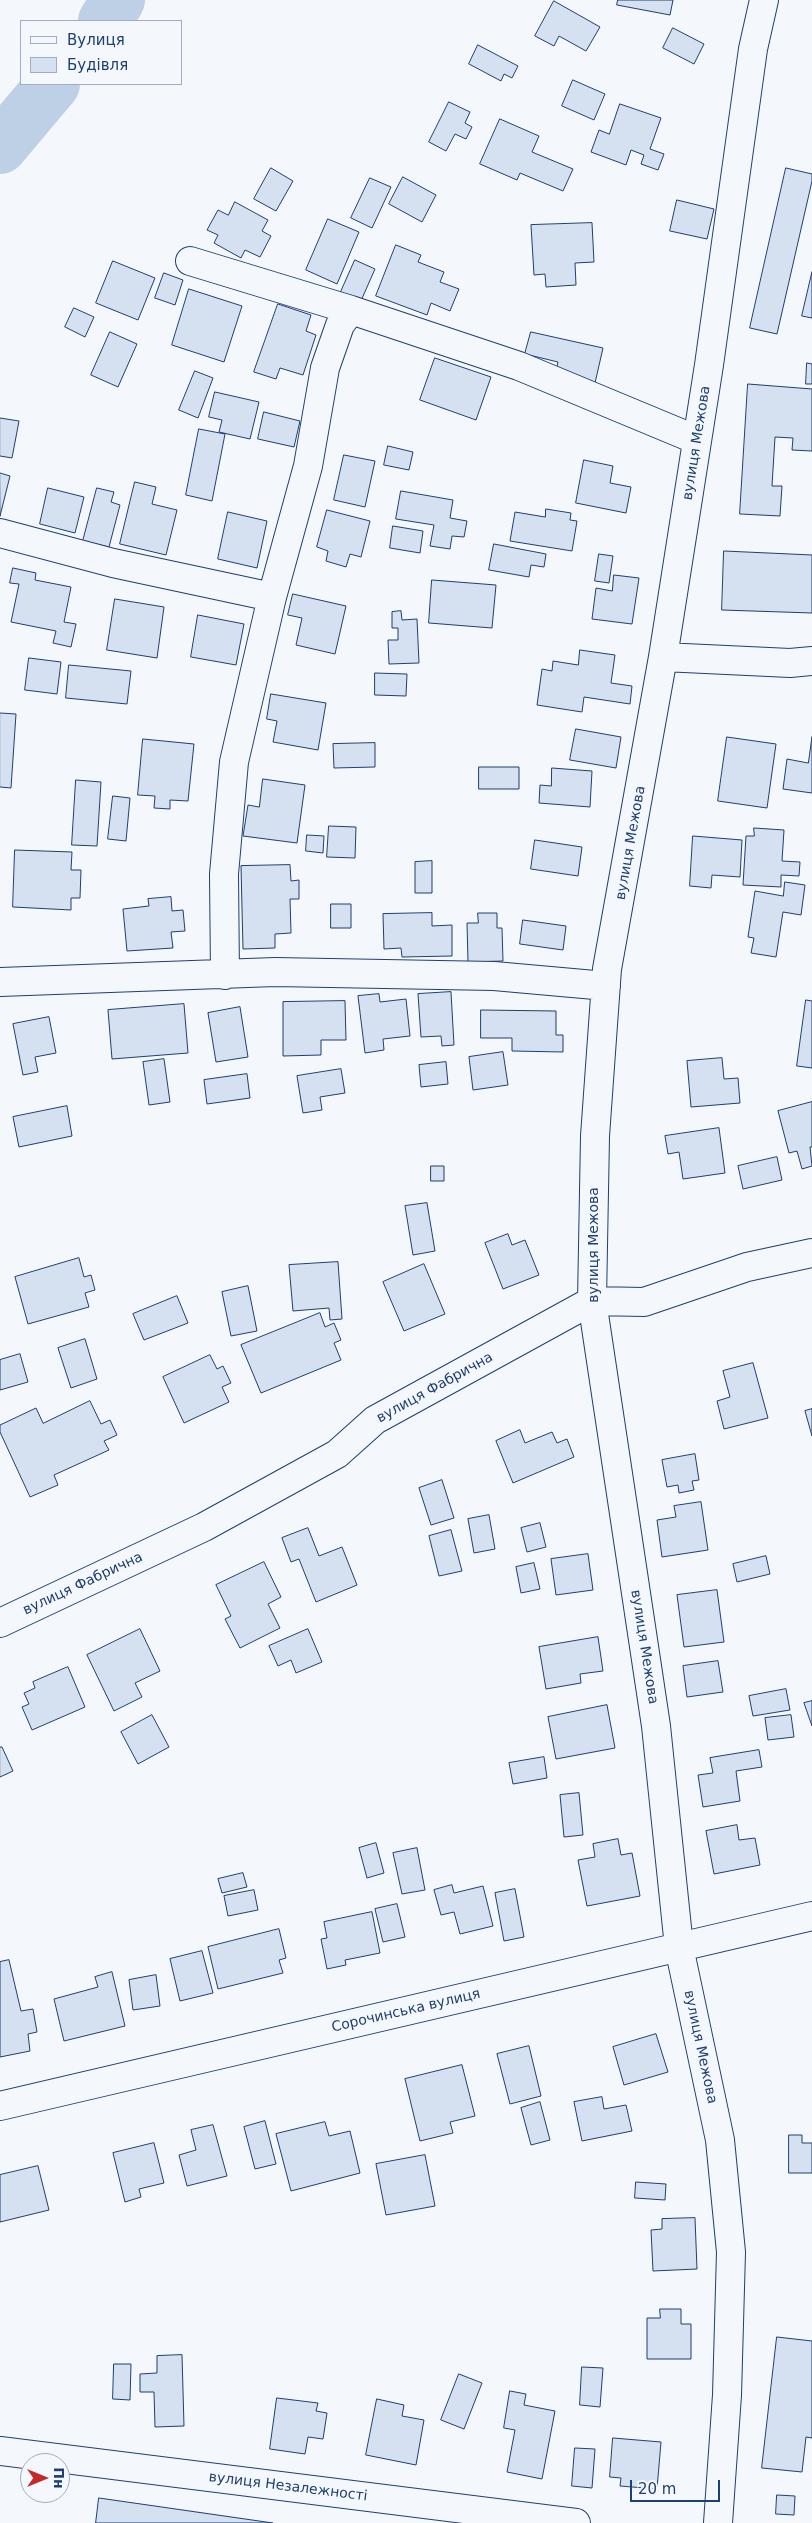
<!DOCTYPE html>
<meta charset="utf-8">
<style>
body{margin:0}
#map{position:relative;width:812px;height:2523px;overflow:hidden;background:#f4f7fb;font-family:"DejaVu Sans",sans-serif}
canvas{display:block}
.legend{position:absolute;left:20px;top:20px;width:162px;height:65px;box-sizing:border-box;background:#f4f7fb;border:1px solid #9eadc5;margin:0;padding:6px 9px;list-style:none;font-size:15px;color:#1d3f73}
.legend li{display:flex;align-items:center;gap:10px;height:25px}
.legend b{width:25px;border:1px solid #9eadc5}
.north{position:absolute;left:20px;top:2453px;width:50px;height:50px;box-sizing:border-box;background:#f4f7fb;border:1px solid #9eadc5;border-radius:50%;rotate:90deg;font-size:14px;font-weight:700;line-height:20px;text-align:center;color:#1d3f73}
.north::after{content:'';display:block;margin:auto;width:18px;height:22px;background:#c62828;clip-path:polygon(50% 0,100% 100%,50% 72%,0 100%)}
.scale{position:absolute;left:630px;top:2480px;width:90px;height:22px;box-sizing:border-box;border:2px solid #1d3f73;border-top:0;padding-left:6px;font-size:15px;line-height:18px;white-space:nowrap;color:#1d3f73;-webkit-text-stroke:4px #f4f7fb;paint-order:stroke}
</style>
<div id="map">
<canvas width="812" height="2523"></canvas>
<ul class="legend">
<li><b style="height:6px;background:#f4f7fb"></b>Вулиця</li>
<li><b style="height:14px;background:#d5e0f0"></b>Будівля</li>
</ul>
<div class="north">Пн</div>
<div class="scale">20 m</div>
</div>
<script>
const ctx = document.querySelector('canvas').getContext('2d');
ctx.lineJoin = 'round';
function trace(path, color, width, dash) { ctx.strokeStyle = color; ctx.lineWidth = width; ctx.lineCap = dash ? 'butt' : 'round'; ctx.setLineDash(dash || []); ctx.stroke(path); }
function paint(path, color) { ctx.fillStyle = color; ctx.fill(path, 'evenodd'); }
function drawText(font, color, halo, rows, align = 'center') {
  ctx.font = font + ' "DejaVu Sans",sans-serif'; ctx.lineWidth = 4; ctx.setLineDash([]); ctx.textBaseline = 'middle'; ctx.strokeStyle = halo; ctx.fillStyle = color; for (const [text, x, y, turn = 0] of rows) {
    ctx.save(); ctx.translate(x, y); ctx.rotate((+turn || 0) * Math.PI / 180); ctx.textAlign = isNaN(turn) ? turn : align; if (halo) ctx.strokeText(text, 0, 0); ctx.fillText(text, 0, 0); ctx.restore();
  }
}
trace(new Path2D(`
 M105 21 118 0
 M0 147 53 84`), '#bed0e5', 54);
const building = new Path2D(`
 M618 0H673L670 15 617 5Z
 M554 1 600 27 586 51 559 36 554 46 535 36Z
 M673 28 704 44 694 64 663 48Z
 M478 45 518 66 512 78 504 74 501 81 469 64Z
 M573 80 605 94 594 120 562 106Z
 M449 102 470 112 465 123 472 127 466 139 455 134 446 151 429 142Z
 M620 104 661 118 650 149 664 154 658 170 641 164 644 155 631 150 626 165 591 152 599 130 609 134Z
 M500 119 539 136 532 152 573 169 563 191 520 173 517 180 480 164Z
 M271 168 293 181 276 211 254 199Z
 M786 168 812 174V181L777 334 750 328Z
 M403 177 436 195 422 222 389 204Z
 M370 178 391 187 372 228 351 218Z
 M677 200 714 209 707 239 670 231Z
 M235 202 268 220 262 231 271 236 260 257 245 250 241 258 214 243 218 235 207 230 218 210 228 215Z
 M328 219 359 232 337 284 306 270Z
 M592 223 594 262 575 263 576 285 546 287 545 274 534 275 531 225Z
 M396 245 421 255 418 262 444 272 440 282 459 289 450 311 431 303 427 315 376 296Z
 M355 260 375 269 360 303 340 294Z
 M113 261 155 278 138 320 96 303Z
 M812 272V318L802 316Z
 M164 273 183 280 175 305 155 298Z
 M189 289 242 306 224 362 172 345Z
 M278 304 311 315 306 331 316 335 303 375 280 368 276 379 254 372Z
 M74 308 94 317 85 337 65 327Z
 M110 332 137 344 118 387 91 375Z
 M531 332 603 348 595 383 555 374 558 362 525 354Z
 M435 358 491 377 476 420 420 400Z
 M807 363 812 364V384H806Z
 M195 371 213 378 198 418 179 410Z
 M748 384 812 389V451L792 450 793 438 775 437 772 486H782L780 516 740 514Z
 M215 392 259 402 250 439 219 432 222 420 209 417Z
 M264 412 300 421 294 447 258 439Z
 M0 418 19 421 12 458 0 456Z
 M199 429 225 434 212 501 186 495Z
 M388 446 413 452 409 470 384 465Z
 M344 455 375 461 365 507 334 500Z
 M584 460 613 466 610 483 631 487 626 513 576 503Z
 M0 473 10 476 0 516Z
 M135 482 156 487 152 504 177 510 166 555 120 544Z
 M48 488 84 497 75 533 40 524Z
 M97 488 114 492 111 502 120 505 109 547 83 541Z
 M401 491 453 500 450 518 467 521 464 537 452 536 450 549 430 546 434 525 396 519Z
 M546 509 571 513 570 520 577 521 572 551 510 541 515 512 545 517Z
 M327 510 370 521 361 557 350 554 346 567 326 561 328 551 317 547Z
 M228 512 267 521 257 568 218 559Z
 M393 526 423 531 420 553 390 548Z
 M494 544 546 554 544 567 531 565 529 577 489 570Z
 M724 551 812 555V613L722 610Z
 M599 554 613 556 609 583 595 581Z
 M13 568 36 573 35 580 71 587 64 622 76 624 71 647 53 643 56 631 11 622 19 584 10 583Z
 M614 575 639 578 632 624 592 619 596 588 612 591Z
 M432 580 496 585 492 628 429 623Z
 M293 594 346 606 335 654 296 645 302 618 288 615Z
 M115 599 164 607 157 658 107 650Z
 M401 611 402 620 417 619 419 663 389 664 388 640H398V628H392V612Z
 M198 615 244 624 236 665 191 657Z
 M580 650 615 655 611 683 632 686 630 704 584 697 582 712 537 705 542 669 552 671 553 661 578 665Z
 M29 658 61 662 57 694 25 690Z
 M69 665 131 671 127 704 66 698Z
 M375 673 407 674 406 696 375 695Z
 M271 694 326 703 318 750 273 742 277 721 267 719Z
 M0 713 16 714 11 788 0 787Z
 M576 729 621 737 616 768 570 760Z
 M727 737 776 744 767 808 718 801Z
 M812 737V793L783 789 787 759 808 763Z
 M143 739 194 744 188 801 170 800V809L154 808 155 796 138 795Z
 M375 743V767L334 768 333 744Z
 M479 767H519V789H479Z
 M552 768 592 771 590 807 539 803 540 785 551 786Z
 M263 779 305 785 297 843 243 836 248 805 259 807Z
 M76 780 101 782 97 846 72 845Z
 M113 796 130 798 126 841 108 839Z
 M329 826 356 827 355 858 327 857Z
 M754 828 784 830 782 861 800 862 799 876 781 875V887L743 885 746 836H754Z
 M307 835 324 836 323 853 306 851Z
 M693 836 742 840 740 877 712 875 711 888 690 886Z
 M535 840 582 847 578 876 531 869Z
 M15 850 72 852 71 870H81L80 898H71V910L13 907Z
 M432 861V893H415V862Z
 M290 865 291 881 299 880V899H290L291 933 275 934V948L243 949 241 866Z
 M785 882 805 885 801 915 783 912 776 957 751 953 754 938 748 937 755 891 783 896Z
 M171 897 172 911 183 910 185 931 171 932 173 948 127 951 123 909 149 906 148 899Z
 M331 904H351V928H331Z
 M432 913V926L452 925V956L402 957 401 948 384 949 383 914Z
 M478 913H497V928H502L503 961 468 962 467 923H478Z
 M523 920 566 926 563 950 520 944Z
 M451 992 454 1045 442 1046 441 1036 421 1037 418 994Z
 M379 994 380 1002 406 999 410 1036 383 1039 384 1050 365 1053 358 996Z
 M806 1000 812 1001V1068L797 1066Z
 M345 1001 346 1040H321V1055L283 1056V1002Z
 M184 1004 188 1053 112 1059 108 1010Z
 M240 1007 248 1057 216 1062 208 1013Z
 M481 1010 556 1011V1035H563V1052L512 1051V1038H481Z
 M49 1017 56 1053 35 1057 38 1072 23 1075 13 1024Z
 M503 1052 508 1085 473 1090 469 1057Z
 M722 1058 724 1079 738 1078 740 1103 691 1107 687 1061Z
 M164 1059 170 1102 149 1105 143 1062Z
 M446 1062 448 1084 421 1087 419 1065Z
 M341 1069 345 1093 320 1097 322 1110 303 1113 297 1076Z
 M247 1074 250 1098 207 1104 204 1080Z
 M812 1102V1147H810L812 1166 802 1169 797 1151 789 1153 778 1111Z
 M67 1106 72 1136 19 1147 13 1117Z
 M719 1128 725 1173 683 1179 679 1152 668 1154 665 1136Z
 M777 1157 782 1180 743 1189 738 1166Z
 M431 1166H444V1181H431Z
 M427 1203 435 1251 413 1255 405 1206Z
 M508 1234 512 1245 525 1240 539 1275 503 1289 485 1243Z
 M79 1258 84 1277 91 1275 95 1290 85 1293 89 1307 28 1324 15 1277Z
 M338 1262 342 1319 330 1320 329 1308 293 1311 289 1265Z
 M424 1264 445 1314 404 1331 383 1282Z
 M248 1286 257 1331 231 1336 222 1292Z
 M177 1296 188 1323 144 1340 133 1314Z
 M320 1313 325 1327 334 1323 341 1340 334 1343 341 1360 261 1393 241 1345Z
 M85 1339 97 1379 71 1388 58 1348Z
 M20 1354 28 1382 0 1390V1360Z
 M210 1355 217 1369 223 1366 231 1383 222 1387 229 1402 184 1423 163 1377Z
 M753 1363 768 1418 724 1429 717 1401 730 1397 723 1371Z
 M90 1401 101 1424 110 1420 117 1435 104 1441 109 1450 54 1475 58 1485 30 1497 0 1432V1425L36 1408 43 1423Z
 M812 1409V1436L805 1411Z
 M520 1430 525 1443 552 1432 557 1443 567 1439 574 1457 513 1483 496 1441Z
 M695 1454 699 1480 692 1481 694 1490 679 1493 678 1485 667 1487 662 1460Z
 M442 1480 454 1518 431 1525 419 1488Z
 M701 1502 708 1550 662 1557 657 1520 676 1517 674 1506Z
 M489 1515 495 1549 474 1553 468 1519Z
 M540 1523 546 1547 527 1552 521 1528Z
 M308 1528 319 1556 342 1547 357 1585 316 1602 299 1559 291 1562 282 1538Z
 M451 1530 462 1571 439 1576 429 1536Z
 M588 1554 593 1590 556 1595 551 1559Z
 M766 1556 770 1574 737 1582 733 1564Z
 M264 1562 281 1597 268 1604 280 1628 240 1648 225 1619 231 1616 216 1585Z
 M534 1563 540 1589 521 1593 516 1567Z
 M717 1590 724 1642 684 1647 677 1595Z
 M140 1629 160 1671 135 1683 142 1697 114 1711 87 1655Z
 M308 1629 322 1662 296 1673 291 1660 278 1666 269 1646Z
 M598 1637 603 1671 580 1674 581 1683 546 1689 539 1647Z
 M718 1661 723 1692 687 1697 683 1666Z
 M68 1667 85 1707 32 1730 22 1707 29 1704 24 1693 35 1688 33 1682Z
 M786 1689 790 1710 753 1716 749 1696Z
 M812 1701V1726L804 1703Z
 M607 1705 615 1748 556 1759 548 1717Z
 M152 1715 169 1747 138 1764 121 1732Z
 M791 1715 794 1737 768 1740 765 1718Z
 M0 1747H2L13 1771 0 1777Z
 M759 1750 762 1767 736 1771 740 1801 703 1807 698 1775 713 1773 710 1758Z
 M544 1757 547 1778 513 1784 509 1763Z
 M579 1793 583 1835 564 1837 560 1795Z
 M737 1825 739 1840 755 1838 760 1865 714 1874 706 1831Z
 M618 1839 621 1855 632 1853 640 1896 587 1906 578 1860 595 1857 593 1844Z
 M376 1843 384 1873 367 1878 359 1848Z
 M417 1848 425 1890 402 1894 393 1853Z
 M243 1873 247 1887 222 1893 218 1879Z
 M452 1885 454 1893 483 1886 493 1926 460 1934 454 1912 441 1915 434 1890Z
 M515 1889 524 1937 504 1941 495 1893Z
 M254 1890 258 1910 228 1916 224 1896Z
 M397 1904 405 1937 383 1942 375 1909Z
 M372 1912 380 1953 345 1960 346 1965 327 1969 321 1939 327 1938 324 1922Z
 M279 1929 286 1958 279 1960 283 1973 218 1989 208 1947Z
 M202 1951 213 1993 180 2001 170 1959Z
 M9 1960 21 2011 33 2009 37 2032 28 2034 30 2051 0 2057V1962Z
 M112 1972 125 2026 64 2041 54 1999 98 1987 95 1977Z
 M156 1975 160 2006 133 2010 129 1980Z
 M656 2034 668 2072 624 2085 613 2047Z
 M529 2046 541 2096 510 2104 497 2054Z
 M462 2065 475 2116 450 2122 453 2133 420 2141 405 2079Z
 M602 2097 604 2109 626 2105 632 2131 582 2141 574 2102Z
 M540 2102 550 2140 531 2145 521 2108Z
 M265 2121 276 2164 255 2169 244 2127Z
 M325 2122 329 2136 350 2131 360 2173 291 2191 276 2134Z
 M213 2125 227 2176 187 2186 179 2155 196 2150 191 2130Z
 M789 2135H802V2143H812V2173H789Z
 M154 2143 164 2183 139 2189 141 2197 125 2202 113 2153Z
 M425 2155 435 2206 386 2215 376 2164Z
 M38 2166 49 2210 0 2222V2175Z
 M636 2182 666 2184 665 2200 635 2198Z
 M695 2218 697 2269 653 2271 651 2230 662 2229V2219Z
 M660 2309H681V2324H691V2359H647V2318H660Z
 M777 2337 812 2341V2438L806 2437 802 2472 762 2468Z
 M182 2355 184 2426 155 2427 154 2392H140V2374L157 2373V2356Z
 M114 2364H131L130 2400 113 2399Z
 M582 2367 603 2368 600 2407 580 2405Z
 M459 2374 482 2383 464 2429 441 2420Z
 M510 2391 526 2394 524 2405 555 2411 542 2479 507 2472 515 2430 504 2428Z
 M277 2398 318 2403 316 2411 327 2413 323 2439 308 2437 305 2454 270 2449Z
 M377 2399 404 2405 402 2416 424 2420 416 2465 366 2455Z
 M613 2438 661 2442 657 2489 620 2486 621 2478 610 2477Z
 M575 2448 595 2449 592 2488 572 2486Z
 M777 2495 795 2496 794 2515 776 2514Z
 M99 2498 273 2523H96Z`);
paint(building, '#d5e0f0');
trace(building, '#1d3f73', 1);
const minor = new Path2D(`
 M190 261 351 310 519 366 697 440
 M0 533 113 563 272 597
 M663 657 790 663 812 661
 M225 975 224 874 234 762 272 597 308 466 325 368 340 325 351 310
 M0 982 275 972 494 976 606 986
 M0 1623 204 1527 337 1454 375 1420 592 1301 644 1302 747 1267 812 1253
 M0 2451 576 2523
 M718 2523 727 2395 731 2252 720 2140 679 1947 656 1726 592 1301 595 1136 607 969 663 657 709 365 753 49 764 0`);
const major = new Path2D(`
 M0 2106 812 1916`);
trace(minor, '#1d3f73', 30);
trace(major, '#1d3f73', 30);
trace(minor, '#f4f7fb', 28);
trace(major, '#f4f7fb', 28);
drawText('14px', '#1d3f73', '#f4f7fb', [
 ["вулиця Межова",697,443,-81],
 ["вулиця Межова",631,843,-80],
 ["вулиця Межова",594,1245,-90],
 ["вулиця Фабрична",435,1388,-29],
 ["вулиця Фабрична",83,1584,-25],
 ["вулиця Межова",644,1647,81],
 ["Сорочинська вулиця",406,2011,-13],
 ["вулиця Межова",700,2047,78],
 ["вулиця Незалежності",288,2487,7]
]);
</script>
